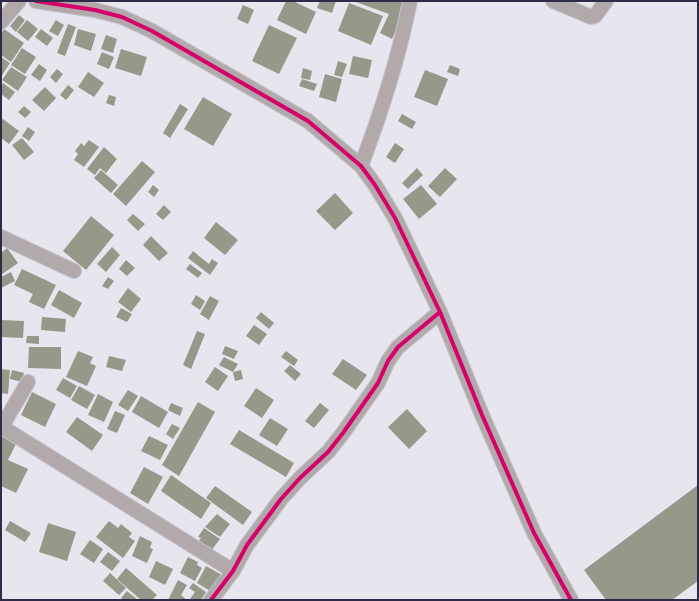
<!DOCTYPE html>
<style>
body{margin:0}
#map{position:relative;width:699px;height:601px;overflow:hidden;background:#e7e6ee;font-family:"Open Sans",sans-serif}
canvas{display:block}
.frame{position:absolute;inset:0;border:2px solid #302b48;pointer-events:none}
</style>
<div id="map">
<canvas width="699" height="601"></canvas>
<div class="frame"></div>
</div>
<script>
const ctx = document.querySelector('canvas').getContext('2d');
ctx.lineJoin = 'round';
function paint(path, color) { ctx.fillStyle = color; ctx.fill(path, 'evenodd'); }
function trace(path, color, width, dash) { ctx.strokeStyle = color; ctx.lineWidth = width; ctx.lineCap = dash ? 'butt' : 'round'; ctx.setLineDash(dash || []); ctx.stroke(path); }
paint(new Path2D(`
 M286 1H293L316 12 306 34 277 20Z
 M320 1H336L332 13 317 8Z
 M353 1 405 2 403 14 392 39 380 33 389 14Z
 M349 3 383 16 371 45 338 31Z
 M243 5 254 10 248 24 237 19Z
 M19 15 25 20 16 32 10 26Z
 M27 20 38 29 28 41 17 32Z
 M56 20 64 25 58 36 49 31Z
 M68 24 76 27 65 56 57 53Z
 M269 25 297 38 279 74 252 61Z
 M4 29 24 43 11 62 1 55V34Z
 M41 29 53 38 47 46 35 37Z
 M78 29 96 34 91 51 74 45Z
 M106 35 117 39 113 53 101 49Z
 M22 48 36 57 25 74 11 65Z
 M121 49 147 57 141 76 115 68Z
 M102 52 114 57 109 69 97 64Z
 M353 56 372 60 368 78 349 74Z
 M1 57 10 63 1 77Z
 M338 61 347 64 342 77 334 75Z
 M39 64 47 70 40 81 31 75Z
 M450 65 460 69 458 76 447 72Z
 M11 67 27 77 18 91 2 80Z
 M303 68 312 71 310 80 301 78Z
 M57 69 63 74 56 83 50 77Z
 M425 70 448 79 437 106 414 97Z
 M88 72 104 83 94 97 78 87Z
 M325 74 342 79 336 102 319 97Z
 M302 79 317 84 314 91 299 86Z
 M3 83 15 92 9 100 1 94V87Z
 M68 85 74 90 66 100 60 95Z
 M45 87 56 98 44 111 32 100Z
 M109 95 116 97 114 106 106 103Z
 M203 97 232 114 213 146 184 129Z
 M180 104 188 109 170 138 163 133Z
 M24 106 31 112 25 118 18 112Z
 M402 114 416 122 412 129 398 121Z
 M3 119 19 131 9 144 1 138V121Z
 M28 127 35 132 29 141 22 136Z
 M22 138 34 152 24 160 12 145Z
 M89 140 99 147 84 167 74 160 78 154 75 151 81 143 84 146Z
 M395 143 404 149 395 163 386 157Z
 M104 147 117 159 106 173 100 168 95 175 87 169Z
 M142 161 155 172 126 206 113 194Z
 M417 168 423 175 408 189 402 183Z
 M445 168 457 179 440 197 428 186Z
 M101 170 118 185 111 193 94 178Z
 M153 185 159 190 154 197 148 192Z
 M421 185 437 204 419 219 403 199Z
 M335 193 353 213 335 230 316 211Z
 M164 205 171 212 163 220 156 214Z
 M133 214 145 224 138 231 127 220Z
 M91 216 114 235 86 270 63 251Z
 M216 222 238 240 225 255 204 238Z
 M151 236 168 253 159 261 143 245Z
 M112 247 120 255 106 272 97 264Z
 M7 248 18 263 1 275V253Z
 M193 251 209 264 212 259 218 263 210 275 188 258Z
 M126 260 135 268 127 276 119 269Z
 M190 264 202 273 198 278 186 269Z
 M22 269 56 285 44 309 29 302 33 294 14 285Z
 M11 272 15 281 1 288V277Z
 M108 277 114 281 108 289 102 286Z
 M128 288 141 299 131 312 118 302Z
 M59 290 82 303 74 318 51 305Z
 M196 295 205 301 200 310 191 304Z
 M210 296 219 301 209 320 200 314Z
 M121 308 132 314 127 322 116 317Z
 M261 312 274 323 269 329 256 318Z
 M42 317 66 319 65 332 41 330Z
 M1 320 24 321 23 338 1 337Z
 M254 325 267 334 259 345 246 336Z
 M197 331 205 334 191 369 183 365Z
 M27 336H39V344L26 343Z
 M225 346 238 351 234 359 222 354Z
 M29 347H61V369L28 368Z
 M78 351 93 357 90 363 96 366 87 386 66 377Z
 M286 351 298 360 294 366 281 357Z
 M109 356 126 360 122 371 106 367Z
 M224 357 238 364 233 372 241 370 243 379 235 381 233 372 219 365Z
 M343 359 367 375 356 390 332 374Z
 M290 365 301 374 295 381 284 371Z
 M215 367 228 376 218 391 205 382Z
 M1 369 10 370 8 394 1 393Z
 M12 370 24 373 22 382 10 379Z
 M63 378 77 386 70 398 56 390Z
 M79 386 95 395 87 409 71 400Z
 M256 388 274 400 262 418 244 406Z
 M128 390 138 396 128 411 118 405Z
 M32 392 56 404 45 427 21 415Z
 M98 394 113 402 104 422 88 415Z
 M141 396 168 412 159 428 132 412Z
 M198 402 215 412 179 476 162 465Z
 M171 403 183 408 180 416 168 410Z
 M320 403 329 410 314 428 305 421Z
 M407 409 427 431 409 449 388 427Z
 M115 411 125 415 117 433 107 429Z
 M77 417 103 435 92 451 66 432Z
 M270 418 288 429 277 446 259 435Z
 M172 424 180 428 173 439 166 434Z
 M239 430 294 463 286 477 230 444Z
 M1 435 17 442 8 460 28 469 16 493 1 486Z
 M149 436 168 445 160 460 141 451Z
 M144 467 163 477 148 504 130 493Z
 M171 475 211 503 201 519 161 491Z
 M698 485V581L672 600H606L584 570Z
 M215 486 252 512 243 525 206 498Z
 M217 514 230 524 220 537 205 527Z
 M10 521 31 533 25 542 5 530Z
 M109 521 118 528 121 524 132 533 129 537 135 541 123 558 96 537Z
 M48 523 76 532 67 561 39 552Z
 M204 528 220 539 211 551 198 542 201 538 198 537Z
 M140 536 152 542 150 548 153 549 147 563 132 556Z
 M90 540 103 549 94 563 80 554Z
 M108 552 120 561 112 571 100 562Z
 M188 557 198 562 197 565 202 568 195 581 180 573Z
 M156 561 173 569 165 585 149 577Z
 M206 566 222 575 212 592 197 583Z
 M126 568 157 595 152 600H141L117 579Z
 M110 573 126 588 119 595 103 581Z
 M178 580 187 585 181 595 187 600H168Z
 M193 583 206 592 201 600 190 599 195 592 189 588Z
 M127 591 138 600H124L121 598Z`), '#97978a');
const minor = new Path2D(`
 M36 1 95 10 122 17 152 31 308 121 361 166 375 185 395 218 440 312 482 415 534 533 571 600
 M553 1 591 17 595 16 606 1
 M1 22 19 1
 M361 166C381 113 399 57 410 1
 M1 237 74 271
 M2 427 233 571
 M1 428 28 382
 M211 600 233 571 247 545 281 499 300 478 328 452 343 433 378 383 388 361 398 347 440 312`);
trace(minor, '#c3c1cc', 16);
trace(minor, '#b2aaaa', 14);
trace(new Path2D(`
 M36 1 95 10 122 17 152 31 308 121 361 166 375 185 395 218 440 312 482 415 534 533 571 600
 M211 600 233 571 247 545 281 499 300 478 328 452 343 433 378 383 388 361 398 347 440 312`), '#d6006c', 4);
</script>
